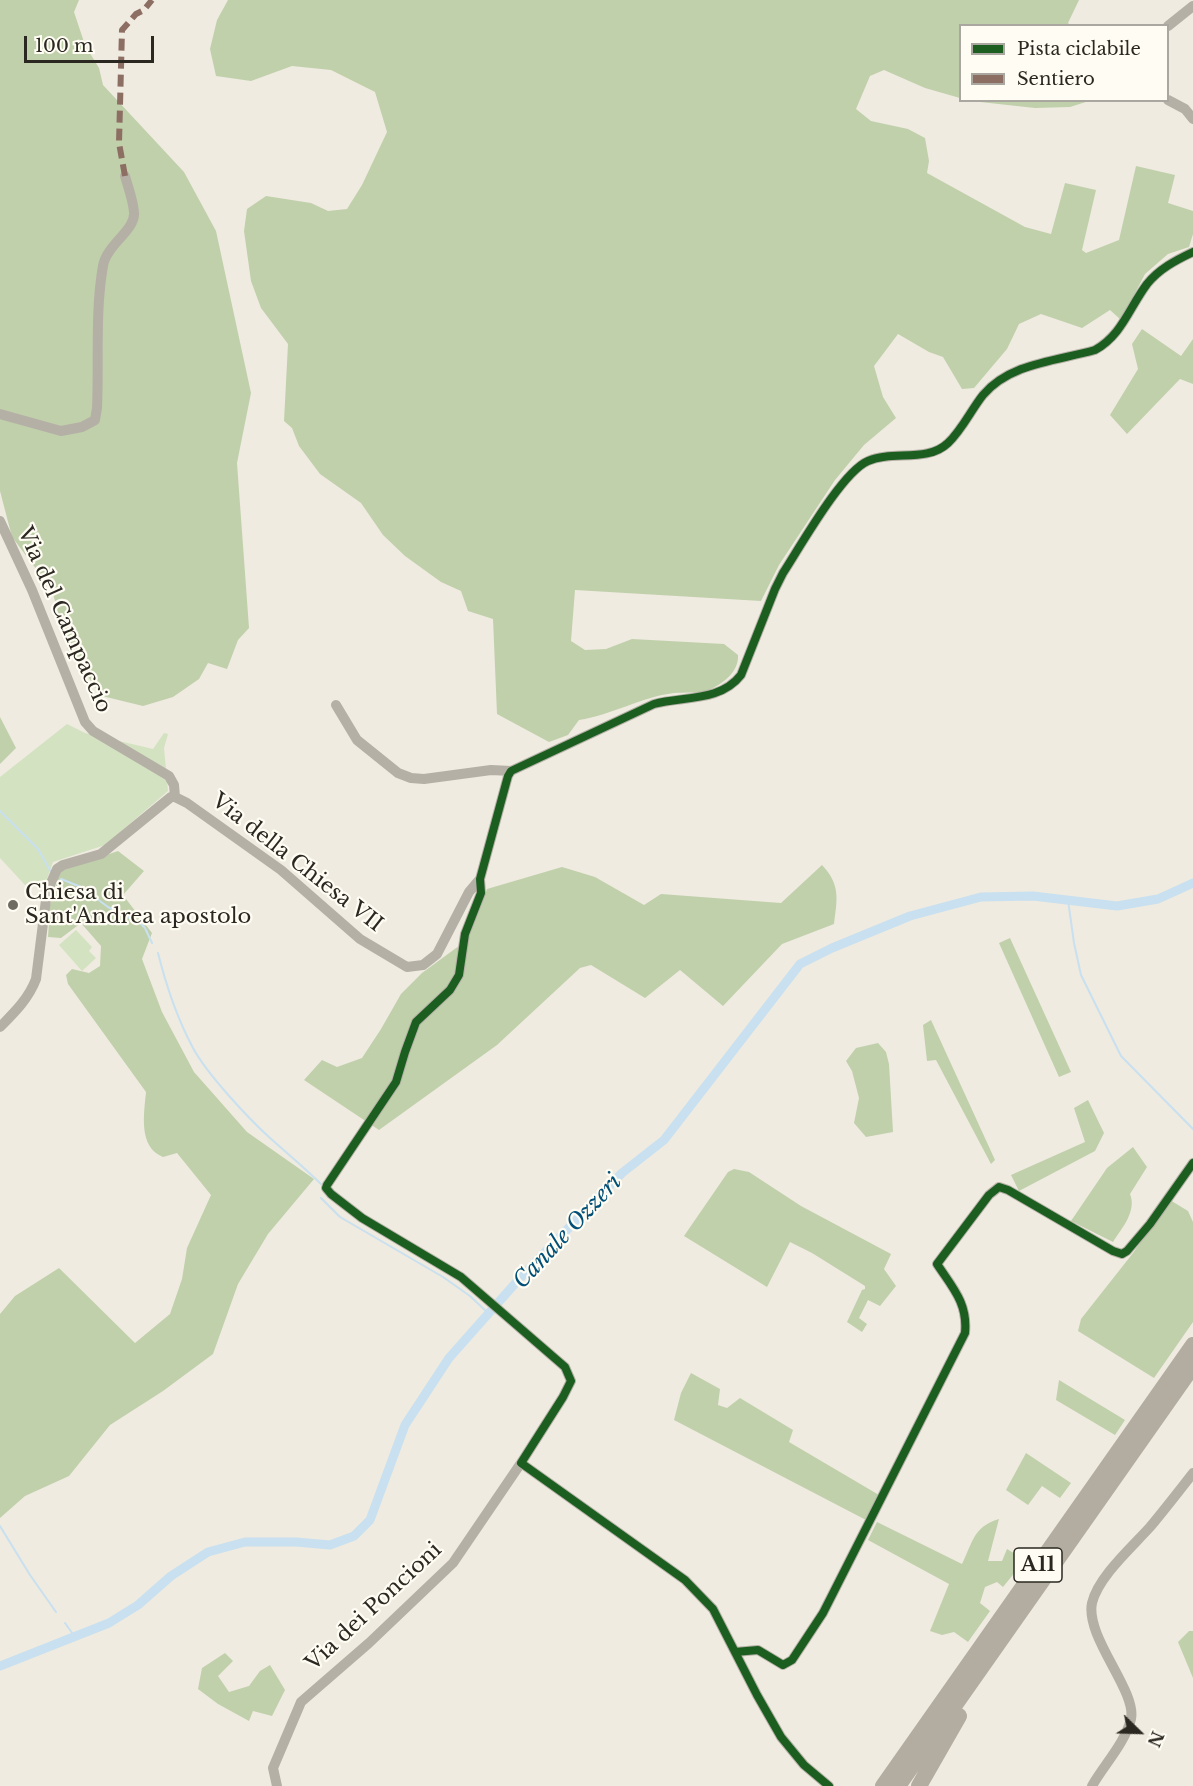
<!DOCTYPE html>
<style>
body{margin:0}
#map{position:relative;width:1193px;height:1786px;overflow:hidden;background:#efebe0;font-family:"Libre Baskerville",serif}
canvas{display:block}
.legend{position:absolute;left:959px;top:24px;width:210px;height:78px;box-sizing:border-box;background:#fefcf3;border:2px solid #a9a79f;margin:0;padding:8px 10px;list-style:none;font-size:18px;color:#2a2820}
.legend li{display:flex;align-items:center;gap:12px;height:30px}
.legend b{width:30px;border:2px solid #a9a79f}
.north{position:absolute;left:1109px;top:1702px;width:60px;height:60px;-webkit-text-stroke:4px #fefcf3;paint-order:stroke;rotate:113deg;font-size:16px;font-weight:700;line-height:24px;text-align:center;color:#2a2820}
.north::after{content:'';display:block;margin:auto;width:21px;height:27px;background:#2a2820;clip-path:polygon(50% 0,100% 100%,50% 72%,0 100%)}
.scale{position:absolute;left:24px;top:36px;width:130px;height:27px;box-sizing:border-box;border:3px solid #2a2820;border-top:0;padding-left:8px;font-size:18px;line-height:21px;white-space:nowrap;color:#2a2820;-webkit-text-stroke:4px #fefcf3;paint-order:stroke}
</style>
<div id="map">
<canvas width="1193" height="1786"></canvas>
<ul class="legend">
<li><b style="height:8px;background:#1b5e20"></b>Pista ciclabile</li>
<li><b style="height:8px;background:#8d6e63"></b>Sentiero</li>
</ul>
<div class="north">N</div>
<div class="scale">100 m</div>
</div>
<script>
const ctx = document.querySelector('canvas').getContext('2d');
ctx.lineJoin = 'round';
function paint(path, color) { ctx.fillStyle = color; ctx.fill(path, 'evenodd'); }
function trace(path, color, width, dash) { ctx.strokeStyle = color; ctx.lineWidth = width; ctx.lineCap = dash ? 'butt' : 'round'; ctx.setLineDash(dash || []); ctx.stroke(path); }
function drawText(font, color, halo, rows, align = 'center') {
  ctx.font = font + ' "Libre Baskerville",serif'; ctx.lineWidth = 4.5; ctx.setLineDash([]); ctx.textBaseline = 'middle'; ctx.strokeStyle = halo; ctx.fillStyle = color; for (const [text, x, y, turn = 0] of rows) {
    ctx.save(); ctx.translate(x, y); ctx.rotate((+turn || 0) * Math.PI / 180); ctx.textAlign = isNaN(turn) ? turn : align; if (halo) ctx.strokeText(text, 0, 0); ctx.fillText(text, 0, 0); ctx.restore();
  }
}
paint(new Path2D(`
 M67 724 85 733 153 749 164 733 168 734 164 748 168 791 105 845 53 862 44 887 25 885 0 858V777Z
 M76 930 92 947 89 951 96 958 82 971 59 945Z`), '#d3e2c0');
paint(new Path2D(`
 M0 0H79L74 12 85 45 99 68 103 85 184 172 216 231 251 393 237 463 249 628 238 640 227 669 208 663 199 679 173 697 143 706 102 696 68 650 52 590 12 537 0 491Z
 M228 0H1079L1068 23 1070 25 960 26V98L925 88 884 70 870 76 856 109 871 121 908 129 925 138 929 161 927 173 1025 227 1051 234 1065 183 1096 190 1082 250 1086 253 1119 240 1136 166 1175 175 1168 203 1193 211V234L1189 247 1168 254 1145 274 1121 320 1110 310 1082 328 1041 314 1019 324 1007 349 974 388 962 389 943 357 929 352 898 334 874 366 883 397 896 418 864 445 835 480 779 565 761 601 575 590 571 641 585 650 606 649 632 639 724 644 738 655C739 671 725 682 711 689 701 694 685 692 674 693 641 697 612 715 579 720L568 735 549 742 497 714 493 619 468 611 461 591 441 582 405 556 383 535 361 503 320 474 299 446 292 428 284 421 288 344 261 308 251 281 244 231 247 209 266 196 311 203 328 211 347 209 362 185 387 132 375 92 331 70 292 66 251 81 216 76 210 49 217 20Z
 M971 101H1089L1070 107 1035 108Z
 M1142 329 1181 356 1193 339V384L1180 379 1127 434 1110 415 1138 369 1132 344Z
 M0 717 16 748 0 764Z
 M118 851 144 871 123 895 152 933 142 959 162 1012 194 1072 247 1132 314 1179 268 1234 238 1284 213 1354 163 1391 110 1425 69 1476 25 1496 0 1518V1314L15 1296 59 1268 135 1343 170 1314 182 1279 187 1248 211 1195 177 1153 163 1157C138 1147 144 1114 146 1092L68 984 66 975 72 969 89 973 100 966 101 946 81 923 61 938 48 937 50 905 60 871Z
 M822 865C841 885 837 900 834 924L782 944 723 1006 680 970 645 998 591 965 580 968 497 1045 379 1130 304 1080 322 1060 337 1067 362 1058 381 1029 401 994 422 973 467 940 487 889 562 867 595 877 644 905 661 894 781 903Z
 M1010 938 1071 1072 1059 1077 999 943Z
 M931 1020 995 1160 991 1164 936 1060 927 1061 923 1025Z
 M878 1043 886 1052 889 1064 893 1132 866 1137 854 1123 859 1098 852 1071 846 1061 856 1048Z
 M1088 1100 1104 1133 1095 1151 1019 1191 1011 1175 1085 1142 1074 1108Z
 M1133 1147 1147 1167 1130 1194C1137 1211 1122 1228 1113 1242L1071 1221 1107 1168Z
 M734 1169 749 1172 801 1206 891 1254 884 1269 896 1286 880 1306 868 1300 859 1318 867 1324 862 1332 847 1322 862 1290 865 1289V1286L812 1253 790 1242 767 1287 684 1236 728 1172Z
 M1170 1200 1188 1211 1193 1222V1322L1154 1378 1078 1331 1081 1319 1133 1253Z
 M691 1373 720 1389 718 1405 727 1408 740 1398 793 1430 789 1442 879 1495 866 1520 674 1420 681 1393Z
 M1059 1380 1125 1420 1115 1435 1056 1400Z
 M1026 1453 1071 1483 1060 1498 1042 1486 1028 1505 1006 1490Z
 M999 1519 988 1561H1002L1007 1549 1025 1560 1003 1587 997 1582 985 1587 980 1603 990 1611 968 1642 954 1632 942 1635 930 1631 949 1584 868 1540 877 1522 962 1564C973 1542 973 1527 999 1519Z
 M1189 1631H1193V1678L1178 1642Z
 M225 1653 233 1661 218 1676 229 1692 249 1686 260 1671 270 1665 285 1690 272 1716 253 1711 249 1721 218 1704 198 1689 202 1668Z`), '#c0d0ab');
trace(new Path2D(`
 M0 811 38 849 51 872
 M61 879 81 887 108 907 140 923 145 928 152 943
 M1068 900 1074 943 1081 975 1121 1056 1193 1129
 M158 953C166 985 177 1018 193 1048 207 1074 248 1118 270 1138 288 1154 305 1168 321 1184
 M321 1198 340 1217 443 1277 470 1296 488 1313
 M0 1526 30 1575 56 1612
 M65 1623 75 1637`), '#c8e0ef', 2);
trace(new Path2D(`
 M0 1666 109 1623 138 1605 171 1576 208 1552 245 1542H296L330 1545 354 1536 370 1520 405 1425 449 1358 520 1278 622 1173 664 1140 800 964 832 948 910 916 981 897 1033 896 1117 906 1158 899 1193 883`), '#c8e0ef', 9);
trace(new Path2D(`
 M1168 26 1193 6
 M1168 100 1185 109 1193 119
 M0 414 61 431 82 427 95 420 97 408C99 362 95 310 103 266 106 245 136 230 134 212 133 200 128 187 125 176
 M0 521 32 590 85 722 93 731 169 776 174 785 175 797
 M336 705 357 740 398 773 411 778 424 779 491 770 511 771
 M0 1027C15 1012 29 998 36 979L47 892 57 869 63 865 101 854 171 797H175L187 803 281 870 360 939 407 967 423 965 437 954 469 892 480 879
 M735 1652 758 1650 783 1665 792 1660 823 1613 965 1333C968 1303 952 1287 937 1264L989 1195 999 1187 1008 1190 1113 1251 1122 1254 1127 1251 1150 1224 1193 1163
 M277 1786 273 1768 301 1702 369 1643 453 1563 521 1463
 M829 1786 804 1765 781 1737 757 1695 713 1609 685 1580 521 1463 563 1397 571 1381 565 1367 461 1277 362 1218 331 1194 326 1188 327 1185 396 1082 405 1052 416 1022 450 990 459 975 465 934 481 893 480 879 508 776 511 771 654 704C684 696 720 702 741 675L775 589 783 573C800 547 842 472 868 461 893 450 927 463 948 443 962 430 971 410 983 395 1010 363 1056 361 1095 350 1122 335 1129 308 1147 284 1159 269 1176 260 1193 252
 M1092 1786C1104 1765 1125 1743 1131 1719 1137 1691 1085 1637 1092 1603 1098 1577 1132 1547 1150 1527 1165 1509 1179 1491 1193 1473`), '#b5b0a6', 10);
trace(new Path2D(`
 M883 1786 1193 1345
 M898 1786 1193 1366
 M919 1786 959 1716`), '#b3aca0', 16);
trace(new Path2D(`
 M125 176 119 143 122 30 136 14 144 10 152 0`), '#8d6e63', 6, [12, 6]);
trace(new Path2D(`
 M735 1652 758 1650 783 1665 792 1660 823 1613 965 1333C968 1303 952 1287 937 1264L989 1195 999 1187 1008 1190 1113 1251 1122 1254 1127 1251 1150 1224 1193 1163
 M829 1786 804 1765 781 1737 757 1695 713 1609 685 1580 521 1463 563 1397 571 1381 565 1367 461 1277 362 1218 331 1194 326 1188 327 1185 396 1082 405 1052 416 1022 450 990 459 975 465 934 481 893 480 879 508 776 511 771 654 704C684 696 720 702 741 675L775 589 783 573C800 547 842 472 868 461 893 450 927 463 948 443 962 430 971 410 983 395 1010 363 1056 361 1095 350 1122 335 1129 308 1147 284 1159 269 1176 260 1193 252`), '#1b5e20', 8);
for (const [x, y, r, color] of [
 [13,905,6,"#6f6c63"]
]) { const dot = new Path2D(); dot.arc(x, y, r, 0, 2 * Math.PI); ctx.fillStyle = color; ctx.fill(dot); trace(dot, '#fefcf3', 2); }
for (const [x, y, w] of [
 [1038,1565,48]
]) { const box = new Path2D(); box.roundRect(x - w / 2, y - 17, w, 34, 4.5); ctx.fillStyle = '#fefcf3'; ctx.fill(box); trace(box, '#2a2820', 1.5); }
drawText('bold 20px', '#2a2820', null, [
 ["A11",1038,1565]
]);
drawText('21px', '#2a2820', '#fefcf3', [
 ["Via del Campaccio",64,620,66],
 ["Via della Chiesa VII",297,863,38],
 ["Via dei Poncioni",374,1607,-43]
]);
drawText('21px', '#2a2820', '#fefcf3', [
 ["Chiesa di",25,893],
 ["Sant'Andrea apostolo",25,917]
], 'left');
drawText('italic 22px', '#004f76', '#fefcf3', [
 ["Canale Ozzeri",568,1232,-47]
]);
</script>
